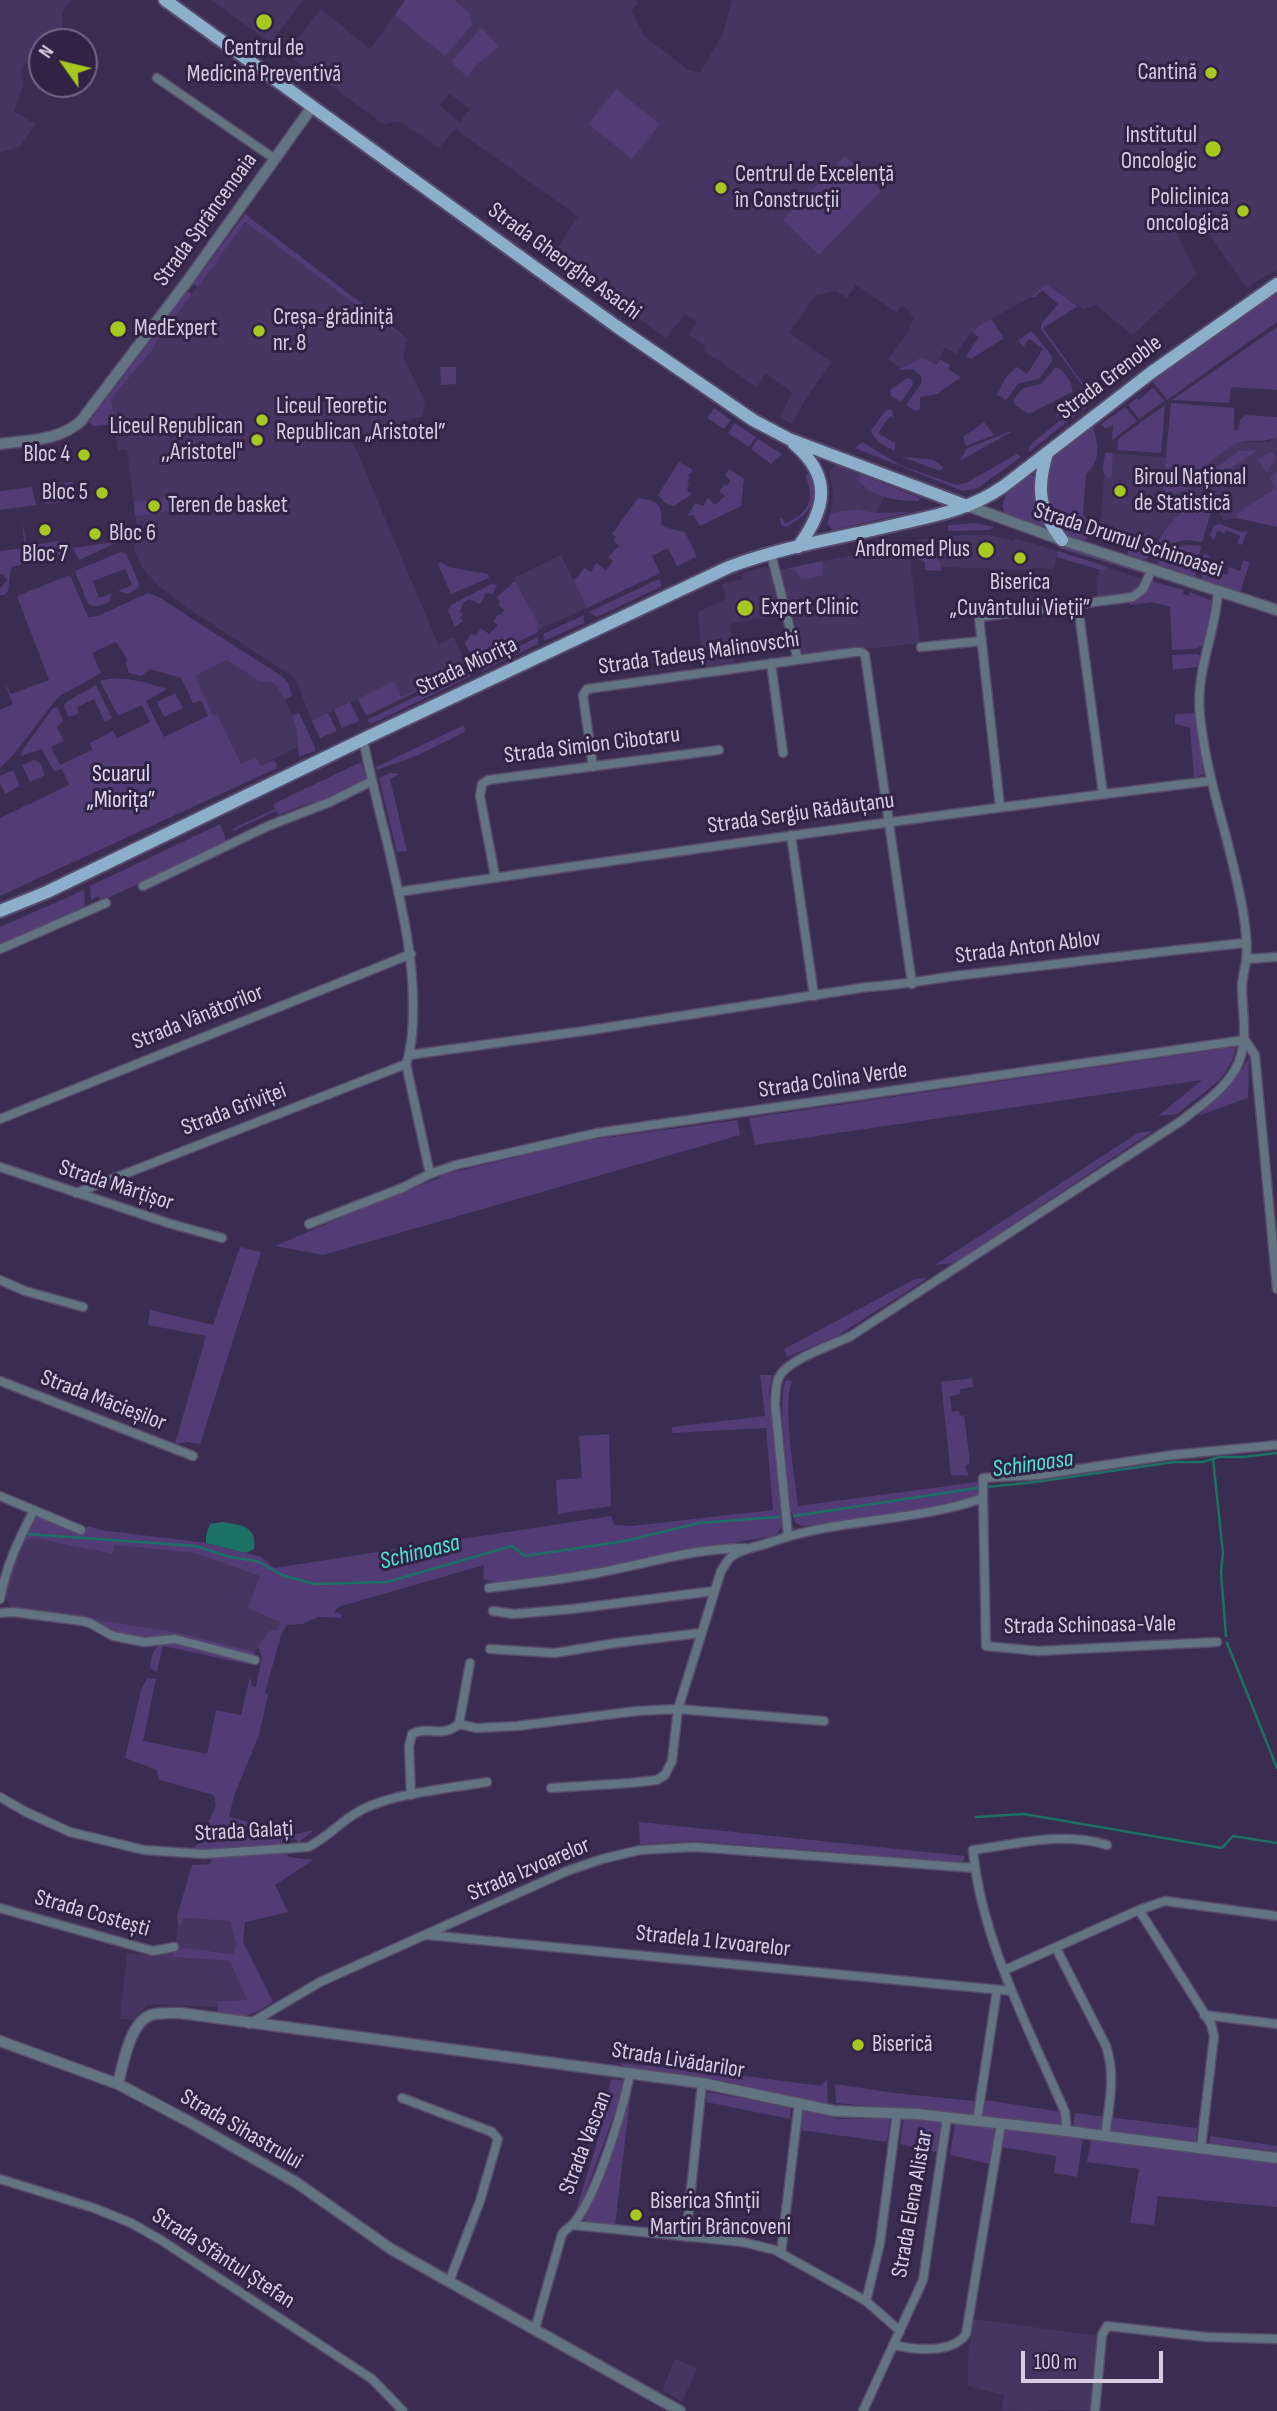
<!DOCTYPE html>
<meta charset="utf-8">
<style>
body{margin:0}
#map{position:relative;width:1277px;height:2411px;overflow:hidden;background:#3b2d51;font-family:"Sofia Sans Condensed",sans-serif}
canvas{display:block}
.north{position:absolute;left:28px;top:28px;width:70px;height:70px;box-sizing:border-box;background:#312346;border:2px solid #736785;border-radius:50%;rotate:304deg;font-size:19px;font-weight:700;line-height:28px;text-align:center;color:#d5cde4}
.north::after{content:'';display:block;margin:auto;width:24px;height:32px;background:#a7c81f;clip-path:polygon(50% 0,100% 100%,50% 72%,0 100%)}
.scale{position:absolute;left:1021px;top:2351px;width:142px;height:32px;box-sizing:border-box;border:4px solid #d5cde4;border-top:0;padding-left:9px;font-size:21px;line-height:24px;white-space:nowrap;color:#d5cde4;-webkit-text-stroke:5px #312346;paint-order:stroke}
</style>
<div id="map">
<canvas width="1277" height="2411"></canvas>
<div class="north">N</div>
<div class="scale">100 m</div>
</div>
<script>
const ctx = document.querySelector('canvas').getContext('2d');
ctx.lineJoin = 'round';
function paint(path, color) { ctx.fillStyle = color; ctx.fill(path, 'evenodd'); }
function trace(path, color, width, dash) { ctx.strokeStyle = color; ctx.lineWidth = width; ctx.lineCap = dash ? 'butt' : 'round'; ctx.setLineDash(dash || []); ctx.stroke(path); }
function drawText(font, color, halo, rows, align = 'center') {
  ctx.font = font + ' "Sofia Sans Condensed",sans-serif'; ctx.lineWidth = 6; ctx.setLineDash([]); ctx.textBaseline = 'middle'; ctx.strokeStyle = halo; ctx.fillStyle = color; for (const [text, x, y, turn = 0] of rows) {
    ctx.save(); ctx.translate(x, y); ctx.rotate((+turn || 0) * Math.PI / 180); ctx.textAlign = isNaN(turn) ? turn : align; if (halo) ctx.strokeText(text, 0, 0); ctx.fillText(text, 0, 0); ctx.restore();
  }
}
paint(new Path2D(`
 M0 0H71L62 13 63 35 54 42H42L21 70 23 86 14 111 35 124 20 147 0 152Z
 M211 0H303L271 43Z
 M405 0H636L637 5 631 10 645 37 688 70 700 73 723 33 732 0H1277V269L1247 288 1205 229 1188 212 1184 215 1187 219 1186 224 1177 234 1197 274 1134 334 1130 333 1096 305 1084 309 1046 284 1031 297 978 326 973 333 971 332 956 354 945 347 936 365 926 359 920 358 900 368 888 359 908 332 914 317 905 307 901 306 897 313 856 285 847 298 836 291 816 295 789 333 832 362 806 398 792 424 780 417 792 392 766 373 756 387 703 350 705 346 689 335 697 322 685 314 666 338 552 256 578 216 455 129 439 148 400 121 384 124 286 54 321 9 370 49ZM450 94 470 109 460 122 439 105Z
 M245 222 367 313 407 339 403 357 425 401 422 416 352 440 437 642 439 644 453 637 468 667 401 697 393 682 312 721 295 678 187 608 159 586 142 568 134 549 138 534 127 450H118L111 399 144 360Z
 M1277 437V527L1236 518 1224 520 1210 500 1213 498 1208 491 1194 500 1161 532 1159 538 1133 536 1132 541 1098 538 1103 498 1105 453 1165 457V460L1234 441 1268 442Z
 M836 465 859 475 858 478 863 487 885 496 876 513 857 509 831 513 833 494 829 472Z
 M960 535H989L1014 541 1015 538 1058 551 1053 569 1032 568V570L940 567 939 558H919L917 540Z
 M908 544 920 643 803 656 780 570Z
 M561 555 587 608 538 630 536 621 514 578Z
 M765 567 769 570 774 582 783 614 730 624 734 663 703 667 698 612 726 599 722 584 743 579 742 574Z
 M1108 567 1143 580 1138 589 1131 594 1098 599 1096 575 1099 576 1100 570 1104 571Z
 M227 660 259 681 274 683 285 699 292 716 296 728 297 747 260 766 241 764 217 715 213 716 195 676Z
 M33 1538 113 1554 115 1545 194 1553 261 1576 248 1608 280 1622 276 1632 269 1631 255 1652 180 1633 11 1607 5 1598 23 1543Z
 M184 1918 230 1921 236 1944 233 1954 212 1951 174 1957 230 1961 247 2000 218 2001 217 2007 156 2004 147 2005 133 2020 120 2019 127 1953 155 1957 174 1952 178 1925H181Z
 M974 2319 1097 2336 1091 2410 1002 2411 1004 2395 968 2386V2357Z
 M675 2359 697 2368 682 2402 662 2390Z`), '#473561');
paint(new Path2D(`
 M405 0H454L469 13 472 25 445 56 395 15Z
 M481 28 499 46 475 66 467 77 451 62Z
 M616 89 660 124 632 159 588 124Z
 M845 156 881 191 819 255 783 220Z
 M245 214 400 333 407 339 367 313 245 222 198 287 193 284Z
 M1046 284 1078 306 1043 328 1094 399 1093 400 1041 329V324L1058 304 1042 290 1035 297H1031Z
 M188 291 192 294 144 360 111 399 115 424 94 426 89 422Z
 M1277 293V322L1167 400 1152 381Z
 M991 319 1004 338 971 359 966 356 979 337 973 333 978 326Z
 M1277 327V390L1231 387 1229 403 1172 400Z
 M1032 331 1051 355 1052 361 1039 379 1018 384 1006 400 996 394 1000 390C1003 379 1009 374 1017 367L1027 374 1043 349 1030 339 1026 342 1024 347 1018 340Z
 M920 358 926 359 936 365 940 359 950 365 948 369 961 377 937 394 920 397V409L915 411 906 405 922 382 921 376 913 369 898 370Z
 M440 367H456V384L441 385Z
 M1056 367C1064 370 1074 384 1072 392L1029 414 1015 405 1013 400 1023 388 1041 384Z
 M907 378 912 379 913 385 901 402 891 396 890 390Z
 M1153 387 1164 401 1139 419 1128 405 1137 398 1139 400Z
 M1079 396V400L1056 418 1059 405Z
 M1171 403 1234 408V430H1238L1240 420 1246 415 1277 417V437C1263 444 1250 438 1236 443L1201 468 1186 489 1170 495 1165 493 1163 486Z
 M1082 404 1085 408 1029 452V448L1034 441Z
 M1165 405 1161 453 1117 450 1118 439Z
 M1125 407 1137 421 1112 440 1113 425 1105 429 1101 424Z
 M714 408 731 420 724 429 707 418Z
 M887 409 892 410 894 418 890 416 878 433 895 443V451C884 446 875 442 871 430Z
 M984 422 994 435 966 446 963 437Z
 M735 423 756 437 749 447 728 433Z
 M1093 427C1098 445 1102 460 1086 474L1083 515C1091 522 1092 531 1086 540 1065 545 1056 521 1049 506 1047 501 1044 495 1044 490 1044 484 1046 474 1049 468 1055 450 1078 438 1093 427Z
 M1008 432H1011L960 461 966 449Z
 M758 439 782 454 771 464 751 449Z
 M862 442 900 465 956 485 966 483 1017 454 1021 457 978 488 963 491 855 448Z
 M1258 450 1209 483 1205 485 1202 482 1204 476 1239 451Z
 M1270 452 1275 454V460L1266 472 1258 460Z
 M1105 453H1113L1111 479H1108L1103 470Z
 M902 457 931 459 944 467 940 471Z
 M679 462 693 470 688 476 690 478 687 482 689 484 687 490 692 494 674 506 665 503 658 495Z
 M729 469 744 479 741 506 700 526 693 515 688 516 695 503 703 506 708 498 715 505 725 496 719 492 725 484 727 486 730 481 725 475Z
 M1277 471V527L1236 518V514L1276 488 1270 478Z
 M810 473C820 501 810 514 786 527L782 526 780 519 782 518 785 524C808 513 816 501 805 475Z
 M1032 474 1036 478 1045 524 1040 527 1006 515C994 496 1018 485 1032 474Z
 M859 475H861L920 498 919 501C900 501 870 498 858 480Z
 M73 482 75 501 45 504 43 486Z
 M32 487 36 505 0 510V491Z
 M173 497 175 510 135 516 134 502Z
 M638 498C657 500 664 505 661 524L664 527 685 532 697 557 677 566 668 548 652 556 660 573 587 608 574 581 584 568 591 572 596 563 606 570 613 561 608 557 619 546 613 540 616 537 612 534Z
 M1194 500 1199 508 1210 500 1213 505 1202 542 1186 540 1158 546C1159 529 1181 514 1194 500Z
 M857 509 876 513 911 512 832 530 827 523 831 513Z
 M22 521 27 546 59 541 65 560 54 551 11 568 8 591 4 595H0V588L8 580 2 574 0 575V551L25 548Z
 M974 523 995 527 988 530 948 531V525Z
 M1219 524 1242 532 1247 531 1242 545 1237 543 1240 536 1226 530 1225 533 1217 531 1214 541 1210 535 1214 526Z
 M1143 534 1153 536 1152 546 1132 541V536L1139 537Z
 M916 539 919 558H939L941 571 925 570V562L918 559Z
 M120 541 79 560 73 548Z
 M1060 543 1143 570 1145 574 1059 548Z
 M1128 545 1152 550 1148 558 1145 560 1128 555Z
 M1187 545 1201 546 1195 577 1158 565 1157 550Z
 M1058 551 1108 567 1104 571 1100 570 1057 557Z
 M121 552 126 554 139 583 138 588 128 594 118 591 132 585 125 569 93 581 99 598 112 593 109 602C101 605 96 609 88 604L75 571Z
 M1204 554 1209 555 1208 569 1227 575 1229 567 1240 571 1243 560 1250 562 1240 593 1202 581 1201 566Z
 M822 561 823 575 801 580 795 569H785Z
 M441 562 448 567 488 574 489 578 451 594 438 564Z
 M70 575 88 617 98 616 148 593 157 596 283 677 288 683 292 696 285 699 274 683 259 681 227 660 195 676 213 716 217 714 241 764 256 757 261 766 274 760 277 765 275 769 0 896V818L69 785 62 769 54 772 42 749 21 756 22 751 53 708 58 707 63 722 57 727 64 741 51 747 60 765 92 750 90 743 113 731 117 738 150 722 142 705 118 716 100 681C121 674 147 683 167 689L146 701 164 737 208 716 201 700 193 703 181 678 150 669 141 676 129 673 126 664 127 659 116 642 92 653 101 673 58 697 14 754 0 768V710L13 704 4 682 11 694 49 680 17 596Z
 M659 579 662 586 597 617 589 612Z
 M515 581 537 621 538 632 475 663 465 643 471 634 476 636 481 628 489 634 498 625 493 622 498 614 501 615 504 610 498 605 500 601 496 598Z
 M1151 581 1184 590 1183 594 1189 596 1190 592 1213 601V611L1204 645 1195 649 1172 650 1170 607 1152 602 1130 605V602C1142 600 1145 591 1151 581Z
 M491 584 497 585 493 594 486 593 480 604 469 599 463 603 460 612 463 614 460 618 463 621 455 627 448 610 451 605Z
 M584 615V623L544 641 543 634Z
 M538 637V644L482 671 477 667Z
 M1196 654 1200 656 1197 667 1173 670 1172 655Z
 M468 667 366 716 358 699 394 681 401 697Z
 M471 670V676L371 724 367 720Z
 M96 685 112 718 105 722 94 699 77 707 79 713 69 717 64 706 66 702Z
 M175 693 183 708 164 717 157 702Z
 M350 702 359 721 342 728 334 710Z
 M299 713 315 747V751L299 757 296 728 292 716Z
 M328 713 337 731 320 738 312 721Z
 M1197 713 1199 739 1206 773 1194 778 1190 728 1175 724V714Z
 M464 725 465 732 416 756 377 770 376 767Z
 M34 760 40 763 45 775 30 782 22 765Z
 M361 762 367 781 352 789 347 787 314 804 312 802 278 815 276 811 233 831 232 829 275 809 273 804Z
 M13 770 20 786 5 794 0 783V776Z
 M390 773 400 774 390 779 407 851 397 852 379 778Z
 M220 824 225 836V844L101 901 98 896 91 900 90 886Z
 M84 890 85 908 0 946V927Z
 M1236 1047 1232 1061 1222 1077 1215 1084 1177 1114 1158 1116 1202 1080 755 1145 749 1118Z
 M1249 1058 1248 1098 1198 1116C1219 1098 1235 1082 1249 1058Z
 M737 1120 740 1135 323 1255 275 1246 392 1196 440 1178 442 1175 583 1141Z
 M1153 1131 954 1263 935 1265 1138 1133Z
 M240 1247 261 1252 200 1444 187 1442 175 1444 206 1336 148 1325 150 1310 213 1325Z
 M928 1278 837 1336 787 1357 784 1349 915 1279Z
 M760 1375H772L769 1392 782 1526 775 1536 644 1557 598 1569 495 1582 483 1579 484 1565 338 1607 334 1612 341 1614 342 1618 319 1617 302 1624 287 1625 282 1632 265 1692 268 1695 259 1735 234 1796 229 1817 296 1834 314 1830 298 1843 296 1839 282 1840V1845L190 1850 198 1844 216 1806 214 1795 159 1780 157 1770 125 1758 141 1690 147 1678 156 1679 143 1741 207 1754 216 1710 241 1715 250 1676 252 1686 256 1687 262 1657 258 1647 269 1631H276L280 1622 248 1608 260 1576 194 1553 115 1545 113 1554 33 1538 23 1543 5 1598C8 1569 17 1537 38 1516L84 1534 88 1526 101 1530 206 1543 261 1557 274 1568 611 1516 614 1525 632 1526 773 1510 766 1428 672 1433V1427L765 1416Z
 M972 1378 973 1387 960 1389V1394L950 1396 952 1412 959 1411 960 1416 964 1415 970 1463 965 1466 969 1476 951 1475 941 1382Z
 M786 1380 792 1381C782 1405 795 1477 798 1506L977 1482 981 1492 974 1499 860 1520 801 1526 795 1522 790 1507 782 1414 783 1390Z
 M609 1434 611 1506 558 1514 556 1480 582 1478 579 1436Z
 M91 1619 180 1633 255 1652 253 1656 170 1635 151 1639 115 1632Z
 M163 1642 178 1643 250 1661 252 1665 163 1646 157 1672 150 1668C152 1656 152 1648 163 1642Z
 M639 1822 965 1856 963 1862 948 1861 697 1841 640 1844Z
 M286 1852 289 1857 313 1860 275 1885 288 1912 245 1922 243 1942 273 2002C247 2018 246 2018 217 2013L218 2001 247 2000 230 1961 173 1957 174 1952 185 1948 233 1954 236 1944 230 1921 184 1918 181 1925H178L177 1916 192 1865 210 1864 213 1855Z
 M619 2063 716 2072 821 2086 827 2079 828 2105 719 2080 625 2068Z
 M611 2079 622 2080 624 2087 585 2194 574 2217 600 2133Z
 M632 2083 615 2225 589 2222 581 2217 597 2188Z
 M835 2084 894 2093 975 2101 973 2115 836 2103Z
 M707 2092 791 2107 790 2119 706 2102Z
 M986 2100 1062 2112V2126L983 2116Z
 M803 2110 838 2119 890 2118 887 2142 800 2130Z
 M1075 2113 1197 2128 1196 2141 1073 2127Z
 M904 2118 944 2122 940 2153 900 2144Z
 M955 2123 996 2128 990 2164 950 2155Z
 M1003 2130 1083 2138 1077 2177 1054 2173 1056 2156 1001 2147Z
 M1210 2136 1277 2146V2151L1210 2143Z
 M1091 2140 1277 2164V2207L1158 2196 1154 2225 1130 2223 1139 2169 1087 2162Z`), '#533b75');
paint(new Path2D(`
 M222 1522C239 1525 258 1525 254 1549L246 1553 206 1543V1535L210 1524Z`), '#1c7165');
trace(new Path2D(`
 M1213 1459 1223 1553 1221 1572 1226 1636
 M794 1516 977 1488 1035 1482 1174 1462H1203L1219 1457H1242L1277 1453
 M27 1534 196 1546 230 1557 257 1561 282 1575 314 1584 387 1582 512 1546 525 1556 625 1541 699 1523 779 1517
 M1227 1643 1277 1768
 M976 1817 1024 1814 1222 1848 1233 1836 1277 1843`), '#1c7165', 2.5);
const minor = new Path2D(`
 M157 78 275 159
 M771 554 798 660
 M1078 606 1103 794
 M921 647 982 641
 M771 663 783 753
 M363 740C371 777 380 814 389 850 401 904 414 955 413 1011 413 1028 412 1047 406 1064L430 1174
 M593 767 583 695 587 689 855 652H861L865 655 912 984
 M1000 807 979 617 1133 597 1143 589 1152 569
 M791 835 814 996
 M495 876 480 796 482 784 488 780 719 750
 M143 886 268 826 330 802 372 781
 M398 892C669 852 939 814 1210 781
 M0 949 106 903
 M1246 959 1277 957
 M1245 1040 1255 1055 1277 1289
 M409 1055 584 1031 867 987C900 985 931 979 963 975 1058 964 1152 952 1246 943
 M0 1119 411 954
 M0 1167 168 1223 222 1238
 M76 1193 406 1064
 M309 1224 402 1188 430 1174 456 1165 597 1133 1245 1040
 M0 1280 25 1291 83 1307
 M0 1381 193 1456
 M0 1496 81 1530
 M983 1498 986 1646 1038 1651 1217 1642
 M788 1535 775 1404C776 1396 775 1385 779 1377 788 1359 833 1345 851 1336L1181 1121C1200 1106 1222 1092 1235 1070 1250 1043 1242 1016 1242 987 1242 978 1245 969 1246 961 1248 947 1246 932 1244 918 1234 850 1207 785 1200 716 1195 670 1216 634 1218 590
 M489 1588C524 1583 561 1580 596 1573 646 1564 694 1548 745 1548
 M0 1599C6 1566 19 1539 34 1510
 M493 1611 514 1614 572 1609 714 1591
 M0 1613 13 1612 82 1621 90 1623 113 1636 144 1642 175 1639 255 1660
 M490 1649 555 1653 616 1643 701 1633
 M459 1724 476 1728 517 1726 637 1711 678 1709 824 1721
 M551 1788 630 1783 657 1780 665 1775 672 1761 678 1709 721 1571C724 1567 727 1561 731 1557 742 1548 758 1547 771 1542 839 1518 915 1522 983 1498V1478L1039 1475 1172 1455 1277 1445
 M411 1795 409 1746 412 1734C429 1725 441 1739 459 1724L470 1663
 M0 1797 26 1812 70 1832 144 1850 204 1854 308 1847C327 1838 340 1822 358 1812 387 1794 452 1788 487 1782
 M0 1908 153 1951 174 1947
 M1139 1910 1211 2024 1214 2036 1201 2148
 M427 1935 1012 1991
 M1056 1948 1106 2046C1116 2075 1109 2106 1105 2136
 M1005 1970 1139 1910 1165 1901 1277 1916
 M1204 2015 1277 2024
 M249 2024 320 1982 567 1871 602 1859 640 1850 695 1847 974 1868
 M402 2098 492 2132 498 2139 480 2201 449 2282
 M977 2121 997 1990
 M1067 2131 1065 2112C1030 2031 981 1939 973 1850 1017 1844 1063 1831 1107 1845
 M0 2179 94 2208 131 2223 161 2240 372 2379 403 2411
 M573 2225 742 2242 775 2250 866 2301 900 2331
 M686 2237 702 2083
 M781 2253 799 2102
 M866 2301 880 2243 897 2113
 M535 2329 562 2234C566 2229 570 2227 574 2223 597 2195 623 2110 630 2073
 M894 2345C915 2350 952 2354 966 2334L1001 2124
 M863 2411 923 2280 947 2118
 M1095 2411 1102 2335 1107 2326 1206 2337 1277 2339`);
const tertiary = new Path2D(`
 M0 444C28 440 59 441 81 421L186 283 312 107
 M968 506 1062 540 1277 610
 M0 2041 118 2084 188 2121 297 2183 391 2249 680 2411
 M118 2084C123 2064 130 2022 151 2015 161 2012 170 2013 180 2013L702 2083 834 2111 917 2114 1067 2131 1277 2158`);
const primary = new Path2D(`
 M165 0 616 326 753 420 789 439 967 506
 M794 444C833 477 826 509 798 547
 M1047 453C1036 490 1039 509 1062 540
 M0 911 47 892 370 736 729 567C784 546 845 537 903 523 939 515 973 508 1004 486L1152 372 1277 284`);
trace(minor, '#574a6b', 11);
trace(tertiary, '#574a6b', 13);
trace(primary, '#574a6b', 16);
trace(minor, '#627381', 8);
trace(tertiary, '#627381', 10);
trace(primary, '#8cb0cb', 12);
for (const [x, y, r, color] of [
 [264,22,9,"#a7c81f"],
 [1211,73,7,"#a7c81f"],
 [1213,149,9,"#a7c81f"],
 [721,188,7,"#a7c81f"],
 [1243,211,7,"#a7c81f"],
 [118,329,9,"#a7c81f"],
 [259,331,7,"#a7c81f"],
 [262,420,7,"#a7c81f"],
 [257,440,7,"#a7c81f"],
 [84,455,7,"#a7c81f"],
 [1120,491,7,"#a7c81f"],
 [102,493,7,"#a7c81f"],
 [154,506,7,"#a7c81f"],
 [45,530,7,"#a7c81f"],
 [95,534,7,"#a7c81f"],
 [986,550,9,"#a7c81f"],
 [1020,558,7,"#a7c81f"],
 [745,608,9,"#a7c81f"],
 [858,2045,7,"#a7c81f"],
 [636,2215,7,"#a7c81f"]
]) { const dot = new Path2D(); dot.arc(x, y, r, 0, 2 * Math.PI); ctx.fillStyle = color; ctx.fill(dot); trace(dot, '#312346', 2.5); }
drawText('23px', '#d5cde4', '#312346', [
 ["Centrul de",264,49,"center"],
 ["Medicină Preventivă",264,75,"center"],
 ["Cantină",1197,73,"right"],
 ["Institutul",1197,136,"right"],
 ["Oncologic",1197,162,"right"],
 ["Centrul de Excelență",735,175],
 ["în Construcții",735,201],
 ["Policlinica",1229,198,"right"],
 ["oncologică",1229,224,"right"],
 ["Creșa-grădiniță",273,318],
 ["nr. 8",273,344],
 ["MedExpert",134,329],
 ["Liceul Teoretic",276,407],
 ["Republican „Aristotel”",276,433],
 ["Liceul Republican",243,427,"right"],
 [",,Aristotel\"",243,453,"right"],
 ["Bloc 4",70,455,"right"],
 ["Biroul Național",1134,478],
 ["de Statistică",1134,504],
 ["Bloc 5",88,493,"right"],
 ["Teren de basket",168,506],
 ["Bloc 6",109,534],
 ["Andromed Plus",970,550,"right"],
 ["Bloc 7",45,555,"center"],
 ["Biserica",1020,583,"center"],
 ["„Cuvântului Vieții”",1020,609,"center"],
 ["Expert Clinic",761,608],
 ["Biserică",872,2045],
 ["Biserica Sfinții",650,2202],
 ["Martiri Brâncoveni",650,2228]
], 'left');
drawText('23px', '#d5cde4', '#312346', [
 ["Strada Sprâncenoaia",206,220,-54],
 ["Strada Gheorghe Asachi",564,262,36],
 ["Strada Grenoble",1110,378,-37],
 ["Strada Drumul Schinoasei",1128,541,18],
 ["Strada Tadeuș Malinovschi",699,654,-8],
 ["Strada Miorița",467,667,-25],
 ["Strada Simion Cibotaru",592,746,-7],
 ["Strada Sergiu Rădăuțanu",801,814,-8],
 ["Strada Anton Ablov",1028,948,-7],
 ["Strada Vânătorilor",198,1018,-22],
 ["Strada Colina Verde",833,1081,-8],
 ["Strada Griviței",234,1110,-21],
 ["Strada Mărțișor",116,1186,18],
 ["Strada Măcieșilor",103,1401,21],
 ["Strada Schinoasa-Vale",1090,1626,-1],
 ["Strada Galați",244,1832,-3],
 ["Strada Izvoarelor",529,1870,-23],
 ["Strada Costești",92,1914,16],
 ["Stradela 1 Izvoarelor",713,1942,6],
 ["Strada Livădarilor",678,2061,9],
 ["Strada Sihastrului",241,2130,30],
 ["Strada Vascan",586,2143,-69],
 ["Strada Elena Alistar",913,2204,-80],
 ["Strada Sfântul Ștefan",223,2259,33]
]);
drawText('23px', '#e3dbf3', '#312346', [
 ["Scuarul",121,775],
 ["„Miorița”",121,801]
]);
drawText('italic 24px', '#4ce4ce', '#312346', [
 ["Schinoasa",1033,1465,-8],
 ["Schinoasa",420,1553,-14]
]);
</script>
